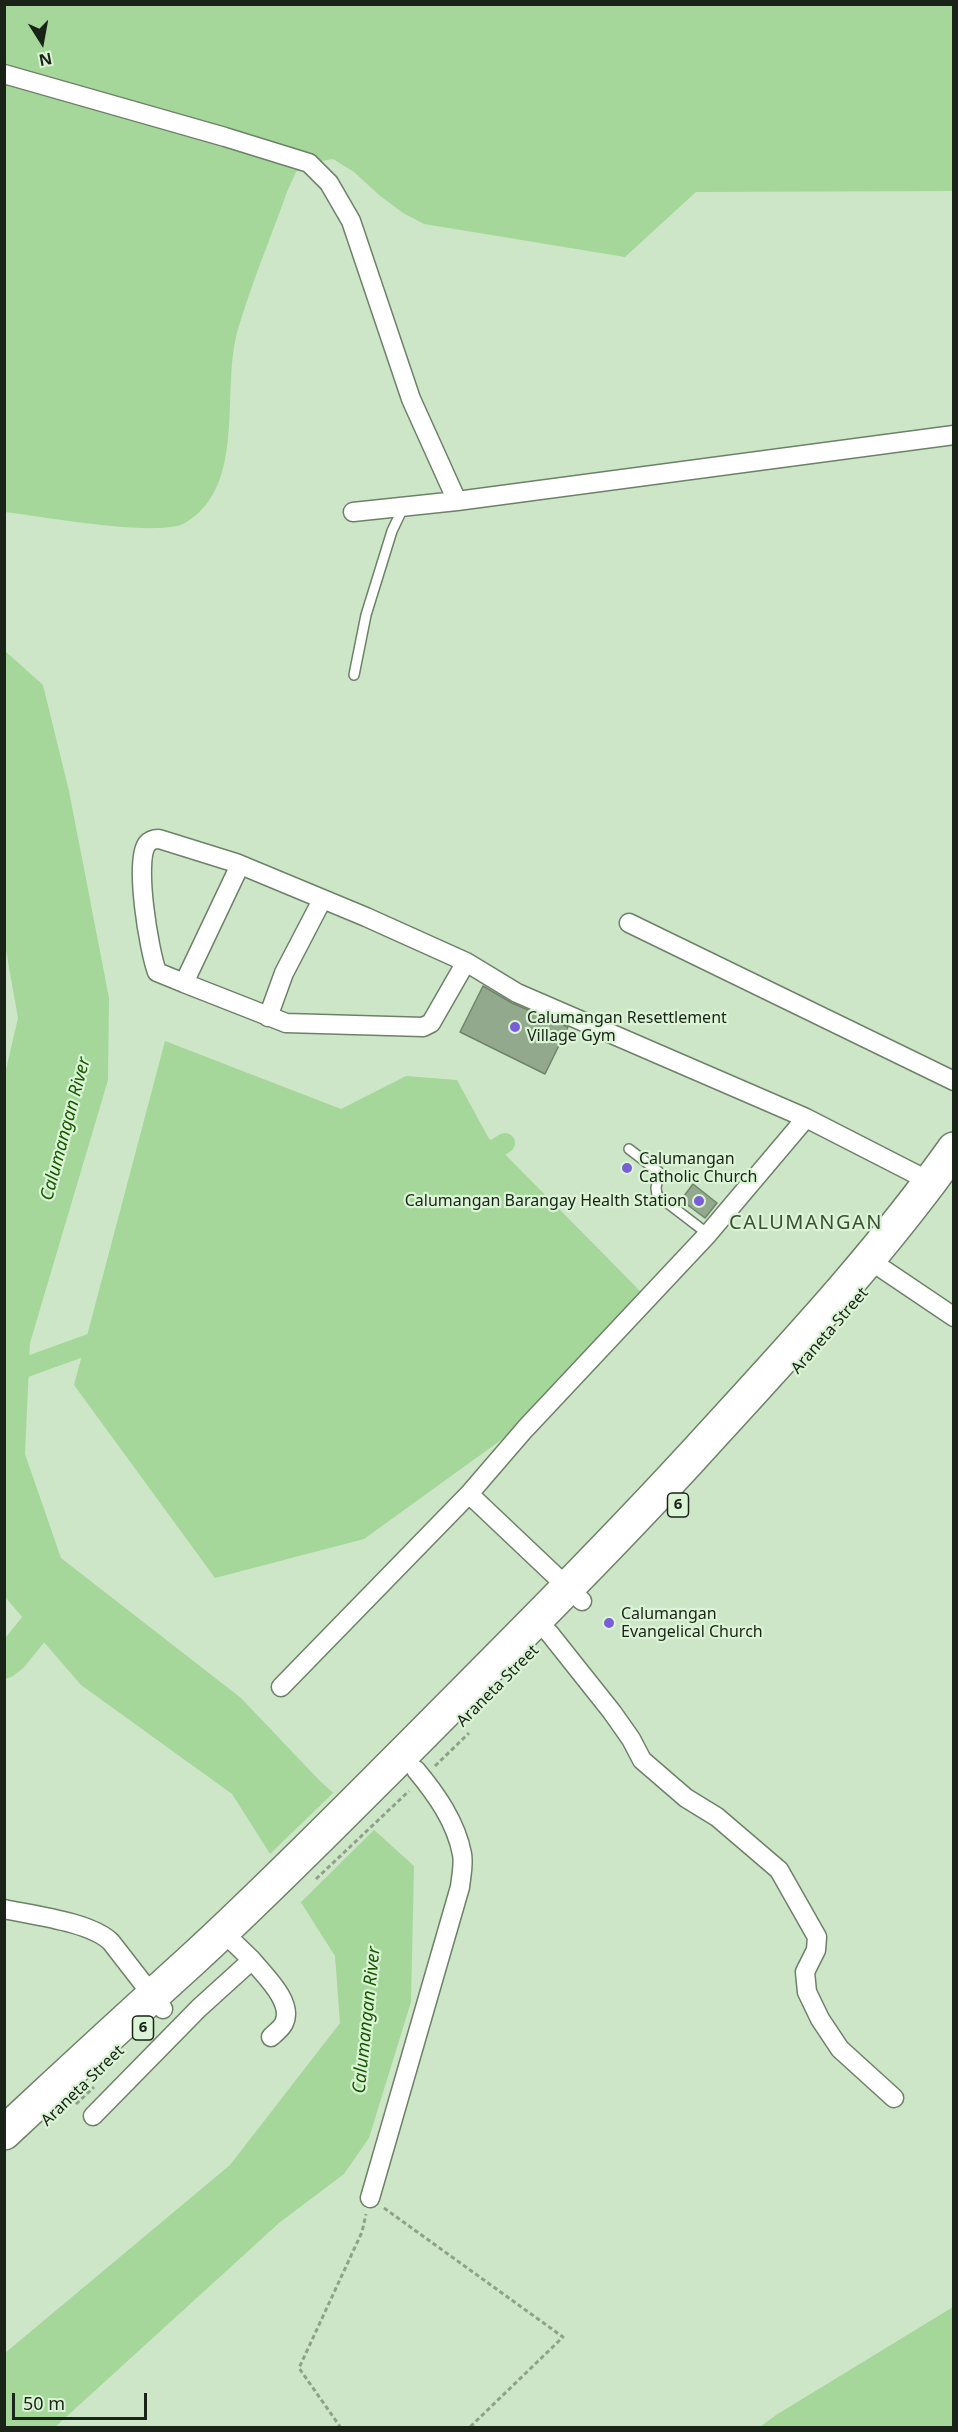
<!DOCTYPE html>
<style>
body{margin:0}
#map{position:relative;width:958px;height:2432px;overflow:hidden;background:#cee6c8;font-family:"Noto Sans",sans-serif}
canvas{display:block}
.frame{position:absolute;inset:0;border:6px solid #1a2318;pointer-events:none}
.north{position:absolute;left:12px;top:12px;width:60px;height:60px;-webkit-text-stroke:4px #dbf4d5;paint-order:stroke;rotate:169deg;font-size:16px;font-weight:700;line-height:24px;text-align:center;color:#1a2318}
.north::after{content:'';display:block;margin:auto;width:21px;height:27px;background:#1a2318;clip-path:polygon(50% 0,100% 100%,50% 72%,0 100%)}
.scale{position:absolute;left:12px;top:2393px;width:135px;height:27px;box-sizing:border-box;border:3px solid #1a2318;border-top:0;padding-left:8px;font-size:18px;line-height:21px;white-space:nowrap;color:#1a2318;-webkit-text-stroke:4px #dbf4d5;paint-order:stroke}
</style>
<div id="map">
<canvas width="958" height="2432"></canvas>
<div class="frame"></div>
<div class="north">N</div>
<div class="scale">50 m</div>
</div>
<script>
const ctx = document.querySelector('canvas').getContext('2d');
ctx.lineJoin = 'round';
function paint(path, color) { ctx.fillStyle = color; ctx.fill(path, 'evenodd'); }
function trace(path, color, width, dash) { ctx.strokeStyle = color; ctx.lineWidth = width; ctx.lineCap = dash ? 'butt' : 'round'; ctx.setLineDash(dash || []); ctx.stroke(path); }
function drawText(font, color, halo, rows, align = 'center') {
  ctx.font = font + ' "Noto Sans",sans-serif'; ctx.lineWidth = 4.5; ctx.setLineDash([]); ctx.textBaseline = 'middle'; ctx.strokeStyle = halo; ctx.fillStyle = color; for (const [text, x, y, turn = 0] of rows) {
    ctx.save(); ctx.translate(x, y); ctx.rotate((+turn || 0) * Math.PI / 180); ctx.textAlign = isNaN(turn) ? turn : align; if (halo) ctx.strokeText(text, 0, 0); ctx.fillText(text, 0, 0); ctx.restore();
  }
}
paint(new Path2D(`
 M5 5H953V191L696 192 625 257 424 224 403 213 379 195 354 172 333 159 309 163 296 172 287 192C271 237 252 282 238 329 220 389 248 486 185 523 159 538 39 516 5 512Z
 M4 650 43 685 69 791 109 998 108 1080 30 1343 25 1454 61 1558 241 1698 319 1780 414 1866 411 2002 369 2138 344 2174 279 2223 54 2428 5 2427V2353L230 2165 340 2023 335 1956 232 1794 81 1685 5 1597 4 1078 18 1018 4 939Z
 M165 1041 341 1109 406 1076 457 1080 488 1137 641 1292 508 1435 364 1539 215 1578 74 1385Z
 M953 2307V2427H760L776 2415Z`), '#a4d799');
paint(new Path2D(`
 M335 1791 376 1828 299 1904 268 1856Z`), '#cee6c8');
trace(new Path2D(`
 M477 1161 505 1143
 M4 1375 109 1337`), '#a4d799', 20);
trace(new Path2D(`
 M4 1662 12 1656 61 1595`), '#a4d799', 33);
const building = new Path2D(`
 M483 986 512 1003 568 1027 545 1074 460 1032Z
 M693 1184 717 1203 705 1218 681 1200Z`);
paint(building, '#92a98d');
trace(building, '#6f856a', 1.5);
const lane = new Path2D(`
 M354 675 366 615 392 531 403 508
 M629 1149 659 1172 656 1188 657 1195 708 1234`);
const street = new Path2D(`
 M4 74 225 137 309 163 329 183 351 221 411 399 457 501
 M353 512 457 501 954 435
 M240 865 184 983 157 972C149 951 134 861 147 844 150 840 154 839 159 839L236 863 366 917 466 962 517 993 806 1118 937 1185
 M629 923 954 1081
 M184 983 286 1023 423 1027 431 1023 466 962
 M268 1017 284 973 322 900
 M868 1259 954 1317
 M469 1494 582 1601
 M536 1620 550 1634 612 1712 631 1739 642 1760 686 1798 717 1817 779 1870 817 1937 816 1950 805 1972 807 1992 820 2019 840 2049 894 2098
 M281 1687 469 1494 525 1429 708 1234 806 1118
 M4 1909C32 1915 91 1922 111 1942L163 2009
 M252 1960C264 1975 294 2002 284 2023 282 2028 275 2033 271 2037
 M93 2116 199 2008 252 1960 222 1931
 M370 2198 460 1887C461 1877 464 1864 462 1854 456 1822 436 1794 416 1770`);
const highway = new Path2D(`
 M4 2133C66 2075 129 2017 192 1960 264 1894 334 1823 403 1754 500 1656 598 1559 691 1458 782 1358 876 1259 954 1149`);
trace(lane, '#6c8267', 12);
trace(street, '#6c8267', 21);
trace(highway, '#6c8267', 36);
trace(new Path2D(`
 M953 1120H954
 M435 1766 469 1733
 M316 1879 409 1791
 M76 2104 94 2087
 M384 2208 563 2337 469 2428
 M341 2428 299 2368 362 2232 366 2214`), '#8ea18a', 3, [4.5, 3]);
trace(lane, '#fff', 9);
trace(street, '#fff', 18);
trace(highway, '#fff', 33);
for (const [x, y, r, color] of [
 [515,1027,6,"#795ed8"],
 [627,1168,6,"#795ed8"],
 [699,1201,6,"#795ed8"],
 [609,1623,6,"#795ed8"]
]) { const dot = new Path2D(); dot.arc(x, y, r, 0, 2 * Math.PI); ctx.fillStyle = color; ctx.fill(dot); trace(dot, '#dbf4d5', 2); }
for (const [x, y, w] of [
 [678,1505,21],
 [143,2028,21]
]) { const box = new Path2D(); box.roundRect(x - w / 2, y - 12, w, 24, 4.5); ctx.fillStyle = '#dbf4d5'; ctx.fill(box); trace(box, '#1a2318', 1.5); }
drawText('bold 15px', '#1a2318', null, [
 ["6",678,1505],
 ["6",143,2028]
]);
drawText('16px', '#1a2318', '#dbf4d5', [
 ["Calumangan Resettlement",527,1018],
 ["Village Gym",527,1036],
 ["Calumangan",639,1159],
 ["Catholic Church",639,1177],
 ["Calumangan Barangay Health Station",687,1201,"right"],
 ["Calumangan",621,1614],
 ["Evangelical Church",621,1632]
], 'left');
drawText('16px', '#1a2318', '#dbf4d5', [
 ["Araneta Street",830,1331,-49],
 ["Araneta Street",498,1686,-45],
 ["Araneta Street",83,2086,-44]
]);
drawText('italic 18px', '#165700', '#dbf4d5', [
 ["Calumangan River",66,1129,-75],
 ["Calumangan River",367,2020,-84]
]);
ctx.letterSpacing = '1.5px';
drawText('20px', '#3b4f36', '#dbf4d5', [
 ["CALUMANGAN",806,1223]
]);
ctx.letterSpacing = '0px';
</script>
